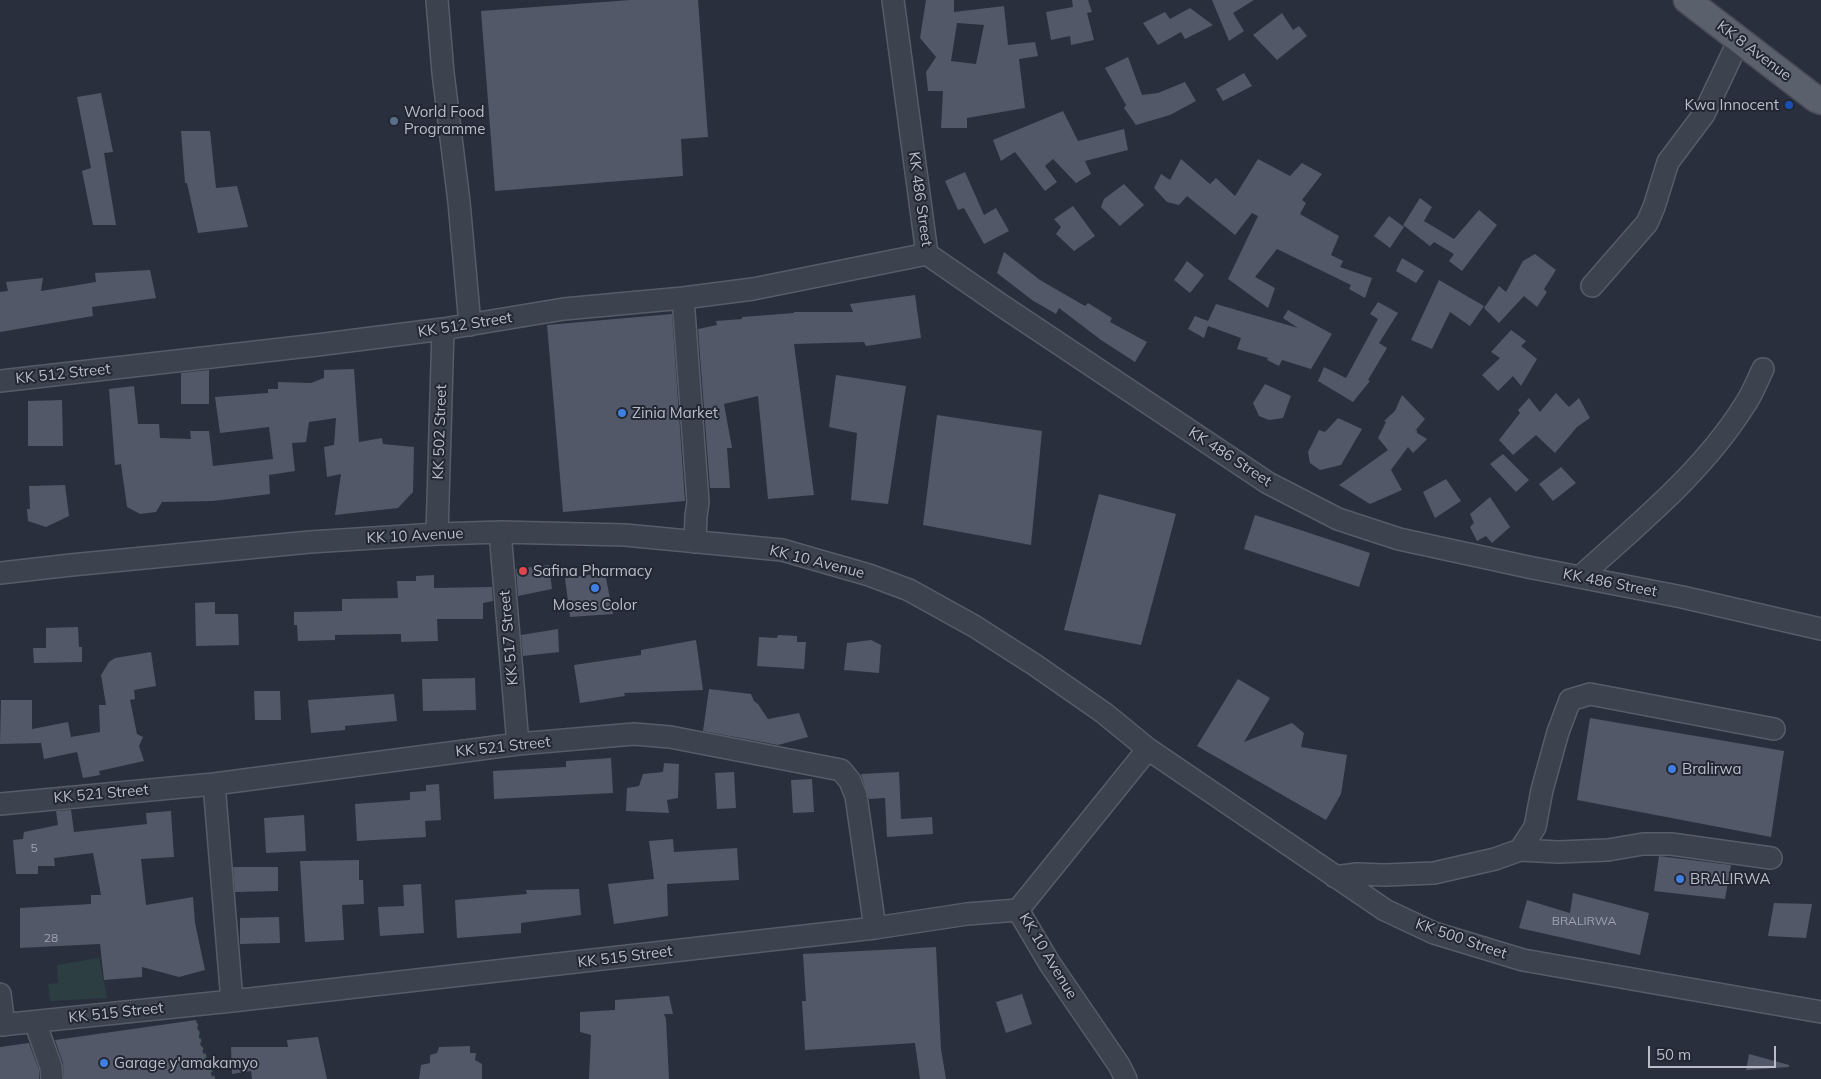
<!DOCTYPE html>
<style>
body{margin:0}
#map{position:relative;width:1821px;height:1079px;overflow:hidden;background:#292f3d;font-family:Mulish,sans-serif}
canvas{display:block}
.scale{position:absolute;left:1648px;top:1046px;width:128px;height:22px;box-sizing:border-box;border:2px solid #b9bdc8;border-top:0;padding-left:6px;font-size:15px;line-height:18px;white-space:nowrap;color:#b9bdc8;-webkit-text-stroke:4px #212733;paint-order:stroke}
</style>
<div id="map">
<canvas width="1821" height="1079"></canvas>
<div class="scale">50 m</div>
</div>
<script>
const ctx = document.querySelector('canvas').getContext('2d');
ctx.lineJoin = 'round';
function paint(path, color) { ctx.fillStyle = color; ctx.fill(path, 'evenodd'); }
function trace(path, color, width, dash) { ctx.strokeStyle = color; ctx.lineWidth = width; ctx.lineCap = dash ? 'butt' : 'round'; ctx.setLineDash(dash || []); ctx.stroke(path); }
function drawText(font, color, halo, rows, align = 'center') {
  ctx.font = font + ' Mulish,sans-serif'; ctx.lineWidth = 4; ctx.setLineDash([]); ctx.textBaseline = 'middle'; ctx.strokeStyle = halo; ctx.fillStyle = color; for (const [text, x, y, turn = 0] of rows) {
    ctx.save(); ctx.translate(x, y); ctx.rotate((+turn || 0) * Math.PI / 180); ctx.textAlign = isNaN(turn) ? turn : align; if (halo) ctx.strokeText(text, 0, 0); ctx.fillText(text, 0, 0); ctx.restore();
  }
}
paint(new Path2D(`
 M99 958 107 998 50 1001 48 984 58 983 57 965Z`), '#2d3e42');
paint(new Path2D(`
 M630 0H698L708 137 681 139 683 176 495 191 481 11Z
 M926 0H954V12L1004 6 1008 45 1035 42 1038 56 1019 59 1025 108 967 118V128H941L943 91H928L926 72 936 57 920 38ZM957 23 984 25 976 64 951 61Z
 M1072 0H1088L1092 12 1087 13 1094 40 1071 45 1070 36 1051 40 1046 12 1073 7Z
 M1212 0H1254L1233 13 1244 31 1229 41Z
 M1190 8 1213 25 1185 39 1181 32 1158 45 1143 23 1165 12 1170 19Z
 M1282 13 1293 30 1299 26 1307 36 1277 60 1253 35Z
 M1128 57 1142 95 1158 93 1185 82 1196 101 1170 115 1136 125 1124 108 1126 105 1105 68Z
 M1244 73 1252 86 1223 101 1216 89Z
 M101 93 113 152 104 153 116 225H93L82 171 91 168 77 97Z
 M1063 111 1078 141 1124 129 1128 150 1085 161 1091 174 1076 183 1053 159 1045 166 1057 182 1045 191 1015 152 1001 161 993 140Z
 M181 131H210L216 188 237 186 248 227 198 233 187 183H185Z
 M1181 159 1210 184 1216 178 1235 196 1258 159 1290 176 1302 163 1322 174 1302 200 1306 203 1300 214 1339 236 1331 255 1343 261 1340 267 1372 278 1365 298 1349 289 1351 285 1277 249 1255 277 1275 288 1268 308 1228 279 1258 216 1252 213 1235 235 1187 196 1179 205 1167 202 1154 188 1161 174 1170 180Z
 M965 172 984 215 996 208 1009 231 984 244 964 208 958 210 945 181Z
 M1124 184 1144 205 1120 226 1101 207 1104 199Z
 M1420 198 1432 207 1424 221 1454 239 1479 210 1497 225 1462 271 1449 261 1454 254 1434 242 1430 246 1403 225Z
 M1073 206 1095 236 1074 251 1056 234 1061 227 1054 219Z
 M1389 216 1404 227 1390 248 1374 236Z
 M1004 252 1040 280 1085 306 1088 303 1112 318 1110 322 1147 342 1135 362 1101 340 1059 308 1056 314 1032 300 997 273Z
 M1535 254 1556 270 1544 289 1547 292 1537 307 1524 296 1499 323 1484 308 1499 286 1506 292 1523 261Z
 M1402 258 1424 271 1416 283 1396 271Z
 M1187 261 1204 275 1190 293 1174 280Z
 M150 270 156 298 92 307 93 316 0 332V292L8 291 6 282 43 278 41 291 96 282 95 273Z
 M1439 280 1484 306 1470 326 1450 312 1432 349 1411 340Z
 M915 295 921 338 866 346 864 342 794 344 814 495 768 499 758 396 724 404 732 448H727L730 488H710L698 329 717 325 716 321 742 319V317L794 313V312H853L850 304Z
 M1378 302 1398 313 1379 343 1387 348 1368 380 1370 381 1353 402 1318 381 1324 367 1346 378 1378 319 1370 314Z
 M1216 304 1298 328 1283 318 1288 310 1332 334 1311 369 1282 360 1279 366 1267 360 1268 358 1237 349 1241 338 1208 326 1204 338 1188 329 1195 316 1208 321Z
 M672 314 685 501 563 512 547 325Z
 M1511 330 1526 341 1521 346 1537 359 1521 386 1513 376 1498 391 1482 375 1500 358 1491 352Z
 M354 369 359 442 382 438 383 444 414 447 413 492 398 508 335 515 341 474 327 477 324 447 334 445 336 418 309 422 306 442 292 443 295 471 269 475 270 494 213 501 162 502 156 512 140 514 127 507 121 464 115 465 109 389 134 386 138 424H159L160 438 191 439 190 431H209L213 466 273 459 269 427 220 433 215 397 268 393V389H278V382L311 383 324 378V370Z
 M209 370V404H181V373Z
 M836 375 906 386 888 504 851 500 857 433 829 427Z
 M1265 384 1291 396 1283 418 1269 420 1259 416 1253 403Z
 M1556 393 1569 407 1579 398 1590 418 1577 427 1555 453 1536 435 1513 455 1499 440 1520 413 1518 410 1529 398 1540 412Z
 M1402 395 1425 419 1415 431 1417 430V433L1427 439 1413 453 1408 447 1391 470 1402 490 1370 504 1339 485 1388 450 1378 438 1386 422 1384 421 1395 411Z
 M62 400 63 446H28V401Z
 M937 415 1042 431 1031 545 923 525Z
 M1338 418 1362 429 1341 465 1320 470 1310 463 1308 452 1319 430 1325 432Z
 M1503 454 1529 480 1516 492 1490 464Z
 M1561 467 1576 483 1553 501 1539 484Z
 M1446 479 1461 501 1435 518 1423 492Z
 M65 485 69 516 46 527 28 521 27 509H30L29 486Z
 M1099 494 1176 514 1141 645 1064 630Z
 M1490 497 1510 527 1492 543 1486 536 1477 541 1470 527 1474 523 1470 514Z
 M1255 515 1370 553 1359 587 1244 549Z
 M549 565 552 589 518 596 516 569Z
 M605 573 613 614 570 617 565 578Z
 M434 575V588L492 587 493 601 483 603V619H437L438 641 401 642V634L335 635V640L298 641 297 625H294V612L342 611V599L398 598 397 581H416V576Z
 M215 602V614H238L239 645 196 646 195 603Z
 M78 627 79 647H82V662L34 663 33 648H46V628Z
 M558 629 559 652 523 656 521 635Z
 M778 635 797 636V642H806L804 669 757 666 759 637 777 638Z
 M696 640 703 690 624 693 625 696 580 703 574 665 641 655V650Z
 M871 640 881 645 879 673 844 670 847 643Z
 M151 652 156 686 134 690 135 699 130 700 137 734 143 737 139 746 144 761 99 771 100 775 83 778 77 752 44 759 41 743 0 744 1 700H32V729L68 722 71 737 100 732 99 705H106L101 675 109 662 115 658Z
 M475 678 476 710 423 711 422 679Z
 M1238 679 1270 698 1244 742 1292 723 1304 733 1301 747 1347 755 1341 794 1326 820 1197 746Z
 M709 689 751 694 754 701 758 704 768 719 799 713 808 737 778 745 703 731Z
 M254 691H280L281 720H255Z
 M394 694 397 721 345 726V730L311 733 308 700Z
 M1590 718 1784 751 1771 837 1577 800Z
 M611 758 613 793 494 799 493 771 566 767V761Z
 M664 763 679 764 678 798 667 800 669 813 626 811 627 788 639 786 643 774 663 772Z
 M734 772 736 808 717 809 715 773Z
 M899 772 901 819 932 817 933 834 887 837 885 798 869 799 861 774Z
 M812 779 814 812 793 813 791 780Z
 M439 784 441 820 425 821 426 837 357 841 355 804 410 800V792L426 791V785Z
 M71 810 74 832 147 824 146 813 171 811 174 857 141 859 146 905 193 897 195 923 205 970 179 977 142 967V977L104 980 100 944 20 948V908L91 904V895H101L93 853 54 858 55 866H38V874H16L13 840 23 839 24 832 58 825 56 811Z
 M304 815 306 851 266 853 264 818Z
 M673 839 674 852 737 848 739 880 667 884 668 916 614 924 608 884 654 879 649 841Z
 M1659 856 1731 865 1725 899 1654 891Z
 M359 860V880H363L364 904 342 905 344 940 305 942 300 861Z
 M233 867H278V891L235 892Z
 M421 884 424 933 380 936 378 907 404 906 403 885Z
 M579 889 581 915 521 923V933L457 938 455 900 527 894 526 890Z
 M1573 893 1649 913 1640 955 1519 928 1527 900 1570 913Z
 M1774 903 1812 904 1806 938 1768 936Z
 M279 917 280 943 240 944V918Z
 M936 947 941 1049 946 1079H920L915 1043 805 1050 802 1001H806L803 954Z
 M1022 994 1032 1024 1006 1033 996 1002Z
 M669 996 673 1014H664L666 1019 669 1079H589L591 1035 580 1032V1012L615 1010V1000Z
 M196 1020 201 1047 213 1079H64L63 1063 55 1040Z
 M318 1037 327 1079H252L251 1071 232 1074 231 1047H288L287 1040Z
 M29 1043 39 1070V1079H0V1047Z
 M470 1046V1053H476L475 1060 482 1064V1079H419L421 1065 430 1063V1055L437 1053 439 1047Z
 M1749 1054 1789 1065V1067L1746 1070Z`), '#525868');
const minor = new Path2D(`
 M437 0 443 73 459 202 470 325
 M893 0 927 254 1001 305 1268 483 1338 519 1399 539 1528 567 1682 597 1821 629
 M1592 286 1647 223 1654 207 1668 162 1704 114 1739 40
 M683 298 698 502 696 516 695 542
 M0 381 317 345 443 329 564 309 683 298 753 289 927 254
 M500 532 518 744
 M437 534 443 329
 M0 573 71 565 310 542 437 534 500 532 625 535 782 550 869 575 909 590 974 626 1035 665 1104 713 1148 749 1018 910 1050 964 1119 1065 1126 1079
 M1580 577C1638 524 1702 473 1744 406 1752 395 1757 381 1763 369
 M1148 749 1385 910 1434 933 1523 960 1821 1012
 M214 784 232 1001
 M0 804 214 784 518 744 634 734 670 737 841 770 850 781 856 796 875 928
 M1520 850 1558 852 1608 850 1643 844H1671L1771 858
 M1335 877 1357 874 1385 875 1434 873 1495 859 1520 850 1535 827 1542 790 1558 732 1570 700 1590 694 1774 729
 M0 994 4 1025
 M35 1022 51 1067 52 1079
 M0 1025 232 1001 875 928 967 914 1018 910`);
const major = new Path2D(`
 M1687 0 1816 99 1821 101`);
trace(minor, '#575d68', 24);
trace(major, '#464b57', 29);
trace(new Path2D(`
 M196 1023 201 1047 214 1079`), '#4d5b5f', 3, [4, 4]);
trace(minor, '#3c424e', 21);
trace(major, '#5b606d', 26);
for (const [x, y, r, color] of [
 [1789,105,5,"#1a4fb4"],
 [394,121,5,"#5c6f8a"],
 [622,413,5,"#3f7fe0"],
 [523,571,5,"#e0444e"],
 [595,588,5,"#3f7fe0"],
 [1672,769,5,"#3f7fe0"],
 [1680,879,5,"#3f7fe0"],
 [104,1063,5,"#3f7fe0"]
]) { const dot = new Path2D(); dot.arc(x, y, r, 0, 2 * Math.PI); ctx.fillStyle = color; ctx.fill(dot); trace(dot, '#212733', 2); }
drawText('12px', '#9fa4b0', null, [
 ["5",34,848],
 ["BRALIRWA",1584,921],
 ["28",51,938]
]);
drawText('15px', '#b9bdc8', '#212733', [
 ["KK 8 Avenue",1754,51,37],
 ["KK 486 Street",920,199,82],
 ["KK 512 Street",465,325,-9],
 ["KK 512 Street",63,374,-6],
 ["KK 502 Street",440,432,-88],
 ["KK 486 Street",1230,457,33],
 ["KK 10 Avenue",415,536,-3],
 ["KK 10 Avenue",817,562,14],
 ["KK 486 Street",1610,583,11],
 ["KK 517 Street",509,638,-95],
 ["KK 521 Street",503,747,-6],
 ["KK 521 Street",101,794,-5],
 ["KK 500 Street",1461,939,19],
 ["KK 10 Avenue",1048,956,59],
 ["KK 515 Street",625,957,-7],
 ["KK 515 Street",116,1013,-6]
]);
drawText('15px', '#b9bdc8', '#212733', [
 ["Kwa Innocent",1779,105,"right"],
 ["World Food",404,112],
 ["Programme",404,129],
 ["Zinia Market",632,413],
 ["Safina Pharmacy",533,571],
 ["Moses Color",595,605,"center"],
 ["Bralirwa",1682,769],
 ["BRALIRWA",1690,879],
 ["Garage y'amakamyo",114,1063]
], 'left');
</script>
